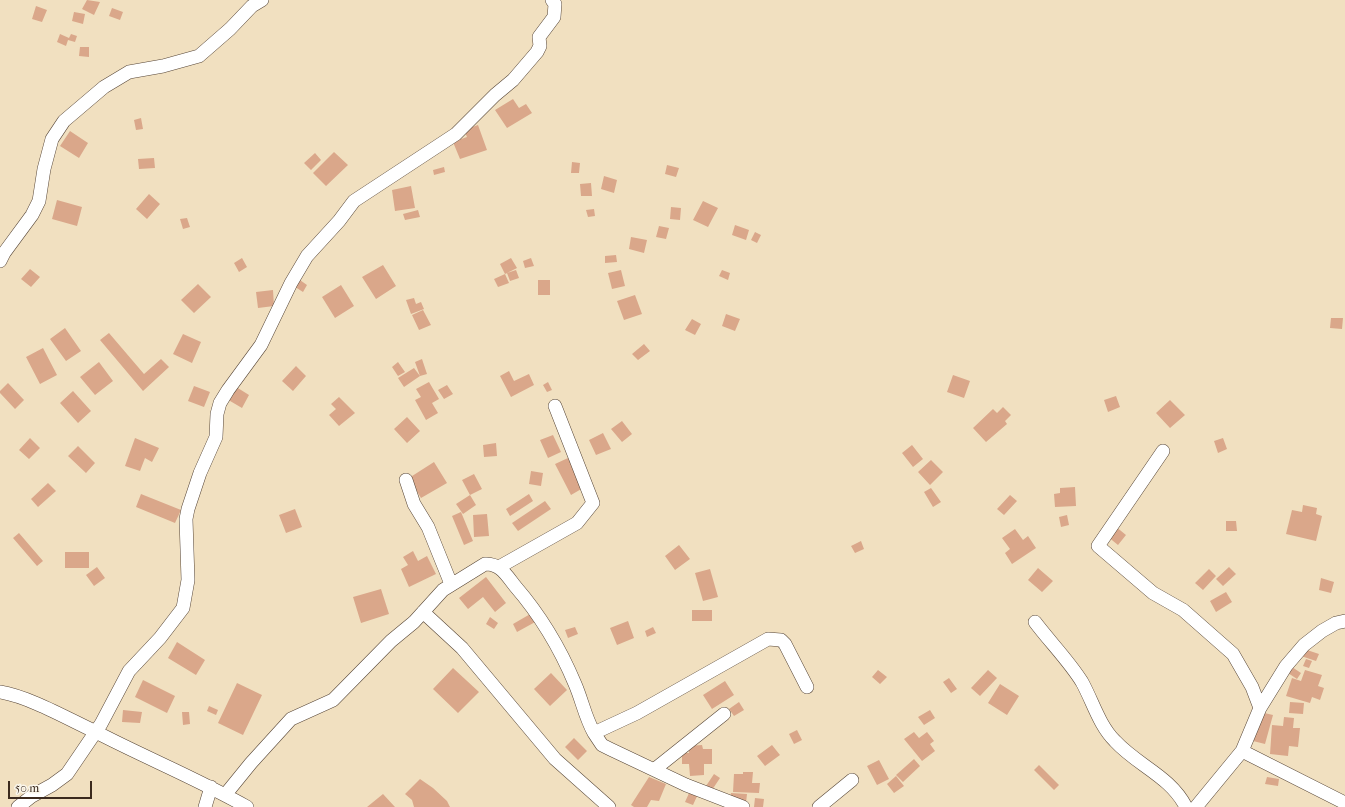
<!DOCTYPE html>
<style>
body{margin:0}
#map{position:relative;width:1345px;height:807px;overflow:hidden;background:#f1e0c0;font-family:"IM FELL French Canon",serif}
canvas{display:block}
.scale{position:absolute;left:8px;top:781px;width:84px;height:18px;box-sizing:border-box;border:2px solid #3b2a1e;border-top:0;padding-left:5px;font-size:12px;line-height:14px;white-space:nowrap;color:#3b2a1e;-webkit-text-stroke:3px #fbf7ec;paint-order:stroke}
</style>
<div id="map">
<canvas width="1345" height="807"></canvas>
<div class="scale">50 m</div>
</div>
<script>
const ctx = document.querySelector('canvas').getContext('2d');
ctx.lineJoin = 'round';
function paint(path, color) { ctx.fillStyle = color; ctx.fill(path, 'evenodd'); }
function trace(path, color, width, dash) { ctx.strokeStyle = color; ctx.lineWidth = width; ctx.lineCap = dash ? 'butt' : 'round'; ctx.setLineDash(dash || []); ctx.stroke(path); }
paint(new Path2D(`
 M87 0 100 2 94 15 82 9Z
 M36 6 47 10 42 22 32 19Z
 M112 8 123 12 120 20 109 16Z
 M74 12 85 14 83 24 72 21Z
 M60 34 69 38 71 34 77 36 75 42 68 40 66 46 57 42Z
 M80 47H89V57L79 56Z
 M513 99 519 108 526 104 532 113 507 128 495 110Z
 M141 118 143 129 136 130 134 120Z
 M478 125 487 150 460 159 453 142 467 137 464 130Z
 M70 131 88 143 79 158 60 146Z
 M334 152 348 165 326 186 313 173Z
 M315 153 321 160 311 170 304 163Z
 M154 158 155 168 139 169 138 159Z
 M572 162 580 163 579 173H571Z
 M667 165 679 168 676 177 665 174Z
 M444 167 445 172 434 175 433 170Z
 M604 176 617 180 614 193 601 189Z
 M591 183 592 196H581L580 184Z
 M411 186 415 208 395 211 392 190Z
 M149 194 160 204 147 219 136 209Z
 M57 200 82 207 77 226 52 219Z
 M703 201 718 208 708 227 693 220Z
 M671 207 681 208 680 220 670 219Z
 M594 209 595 216 588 217 586 210Z
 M418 210 420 217 405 220 403 214Z
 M187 218 190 227 183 229 180 219Z
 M735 225 749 230 746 240 732 235Z
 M659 226 669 228 666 239 656 237Z
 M755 232 761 235 757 243 751 240Z
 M631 237 647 240 644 253 629 249Z
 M616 255 617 262 605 263V256Z
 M242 258 247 267 239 272 234 263Z
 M511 258 517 268 505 274 500 264Z
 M531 258 534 266 525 268 523 261Z
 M383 265 396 286 376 299 362 277Z
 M30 269 40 277 31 287 21 279Z
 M516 270 519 278 510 281 507 273Z
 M621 270 625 286 612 289 608 273Z
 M722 270 730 273 728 280 719 276Z
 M505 274 509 283 498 287 494 279Z
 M297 278 307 285 303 292 292 285Z
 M538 280H550V295H538Z
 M198 284 211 297 194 313 181 300Z
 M341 285 354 306 335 318 322 297Z
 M273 290 274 306 258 308 256 292Z
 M635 295 642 314 624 320 617 301Z
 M414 298 416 304 421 302 424 309 411 314 406 300Z
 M423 310 431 325 419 330 412 315Z
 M726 314 740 319 735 331 722 326Z
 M1331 318H1343L1342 329 1330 328Z
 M692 319 701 324 695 335 685 330Z
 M65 328 81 351 66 361 50 339Z
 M109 333 144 374 161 359 169 367 143 391 100 340Z
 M183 334 201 342 192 363 173 354Z
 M644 344 650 351 638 360 632 354Z
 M43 348 57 375 40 384 26 357Z
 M422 359 427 374 420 376 415 362Z
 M99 362 113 381 95 395 80 377Z
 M398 362 405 372 398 376 392 367Z
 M296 366 306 376 293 391 282 381Z
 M414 368 420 376 404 387 398 378Z
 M509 371 514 381 529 374 534 385 511 397 500 376Z
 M953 375 970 381 964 398 947 392Z
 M429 382 439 399 432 403 438 413 426 420 415 400 421 397 416 389Z
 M548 382 552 390 547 392 543 385Z
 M8 383 24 400 15 409 0 393V391Z
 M233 385 249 395 242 408 225 398Z
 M447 385 453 394 444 399 438 390Z
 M194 386 210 392 204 407 188 401Z
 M73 391 91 411 78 423 60 403Z
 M1116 396 1120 407 1108 412 1104 400Z
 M339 397 355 413 339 426 329 415 336 409 331 404Z
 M1170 400 1185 415 1170 428 1156 413Z
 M1003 407 1011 415 1005 421 1007 424 986 442 973 428 993 409 997 413Z
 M407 417 420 431 407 443 394 429Z
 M622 421 632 434 622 442 611 429Z
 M603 433 611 449 596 455 589 440Z
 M553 435 561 452 548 458 540 440Z
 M30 438 40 448 29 459 19 450Z
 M135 438 159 448 152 462 145 458 140 471 125 466Z
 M1223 438 1227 449 1218 453 1214 441Z
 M496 443 497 456 484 457 483 445Z
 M912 445 923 459 913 467 902 453Z
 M78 446 95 463 86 473 68 456Z
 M568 458 583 488 571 495 555 464Z
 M931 460 943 472 930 485 918 472Z
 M434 462 447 483 421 498 409 478Z
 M531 471 543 473 541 486 529 484Z
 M474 474 482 489 470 495 462 480Z
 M48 483 56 491 38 507 31 499Z
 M1075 487 1076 506 1055 507 1054 494 1060 493V488Z
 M931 488 941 502 933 507 924 492Z
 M141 494 181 510 175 523 136 507Z
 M529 494 533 501 510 516 506 509Z
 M470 495 476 505 463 514 456 504Z
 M1010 495 1017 501 1004 515 997 509Z
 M545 501 551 509 518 531 512 523Z
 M1303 505 1317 508 1316 514 1322 516 1316 541 1286 534 1292 510 1302 512Z
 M295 509 302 527 286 533 279 515Z
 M461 512 473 541 464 545 452 516Z
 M487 514 489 536 474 537 473 515Z
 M1067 515 1069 525 1061 527 1059 517Z
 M1226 521H1236L1237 531H1226Z
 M1115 526 1126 535 1118 545 1107 536Z
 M1015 529 1023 540 1028 536 1036 548 1012 564 1005 553 1010 549 1002 538Z
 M19 533 43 561 37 566 13 538Z
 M861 541 864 549 855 553 851 546Z
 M679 545 690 559 675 570 665 556Z
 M413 551 418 561 427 556 436 574 409 587 401 569 408 565 403 557Z
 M65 552H89V568H65Z
 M97 567 105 578 94 586 86 575Z
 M1229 567 1236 574 1223 586 1216 579Z
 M1038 568 1053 581 1042 592 1028 580Z
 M710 569 718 597 703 601 695 573Z
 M1209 569 1216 576 1203 590 1195 583Z
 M486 577 506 603 495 612 483 597 468 609 459 598Z
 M1321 578 1334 582 1331 593 1319 590Z
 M381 589 389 614 361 623 353 597Z
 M1226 592 1232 602 1216 612 1210 601Z
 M692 610H712V621H692Z
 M532 613 537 621 517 632 513 624Z
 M490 617 498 623 494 629 486 624Z
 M628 621 634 638 617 645 610 628Z
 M575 627 578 634 568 638 565 630Z
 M653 627 656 633 647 637 645 631Z
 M177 642 205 660 196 675 168 658Z
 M1304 649 1319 654 1316 661 1301 656Z
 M1306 659 1312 661 1309 668 1303 666Z
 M1292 667 1301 673 1297 679 1288 673Z
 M453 668 479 692 458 713 433 689Z
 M878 670 887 677 880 684 872 677Z
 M988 670 997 678 980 696 971 688Z
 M1305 670 1322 675 1318 686 1324 688 1320 700 1312 697 1310 703 1286 696 1292 678 1301 681Z
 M551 673 567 690 550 706 534 689Z
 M949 678 957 689 951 693 943 682Z
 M143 680 175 696 167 713 135 697Z
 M725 681 734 695 712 709 703 695Z
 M237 683 262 695 243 735 218 723Z
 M1000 684 1019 696 1007 715 988 703Z
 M739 702 744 710 734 716 729 709Z
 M1290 702 1304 703 1303 714 1289 713Z
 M209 706 218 710 216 715 207 711Z
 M123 710 142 712 140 723 122 722Z
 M930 710 935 718 924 725 918 717Z
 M182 712H189L190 724 183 725Z
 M1260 712 1273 715 1265 744 1253 741Z
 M1284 717 1294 718 1293 728H1300L1298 747 1289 746 1288 756 1270 754 1272 725 1283 726Z
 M797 730 802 740 794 744 789 734Z
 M914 732 919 738 927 732 934 741 930 744 935 751 922 761 904 739Z
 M574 738 587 751 578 760 565 747Z
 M702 745 703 749H712V764H704V775L690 776 689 764H682V753H689L688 746Z
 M772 745 780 755 765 766 757 756Z
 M914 759 920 766 903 782 896 775Z
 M879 760 889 779 877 785 867 766Z
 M1039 765 1059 785 1054 790 1034 770Z
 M743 772H753L752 783H760L759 793 733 792 734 774H743Z
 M714 774 720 778 712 790 706 786Z
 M896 776 904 786 894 793 887 784Z
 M649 777 666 784 659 801 651 800 647 807H634L631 805Z
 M1267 777 1279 779 1278 786 1265 784Z
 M420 779 433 788 447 801 450 807H414L412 800 405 794Z
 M690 791 698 794 693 805 685 802Z
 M731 793 747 794 746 803 730 802Z
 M383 794 395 807H367Z
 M755 798 764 799 763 807H754Z`), '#daa78a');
const minor = new Path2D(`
 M0 261 4 253 32 215 39 201 44 169 52 139 64 121 104 87 129 72 163 66 199 56 230 29 252 6 262 0
 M1163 451 1098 546 1153 593 1183 610 1233 654 1252 687 1260 708
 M406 480 414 504 428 527 451 584
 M499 567 577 523 593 503 555 406
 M423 612 462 648 555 759 609 807
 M1035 622C1050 642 1069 661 1082 682 1093 702 1099 725 1115 741 1138 766 1170 776 1186 807
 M0 692C30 697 68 719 96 732 146 758 198 779 247 807
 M594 733 602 745 610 749 686 785 743 807
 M1242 751 1345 803
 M655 769 724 714
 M225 795 251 763 291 719 333 700 391 641 414 622 443 590 485 564C500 563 507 576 515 586 541 616 560 648 575 684 582 700 585 717 594 733L637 713 768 639 781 640 785 644 807 687
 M18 807 32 796 52 785 67 774 101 724 129 671 160 638 183 608 188 580 186 519 188 509 200 473 216 437 217 414 220 403 228 390 261 345 291 283 307 256 339 221 354 201 456 134 495 95 513 80 537 52 540 46 539 37 554 17 555 4 552 0
 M205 807 211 787
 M819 807 852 780
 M1196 807 1242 751 1260 708 1286 666 1304 645 1322 631 1336 623 1345 621`);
trace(minor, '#564536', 14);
trace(minor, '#fff', 13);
</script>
